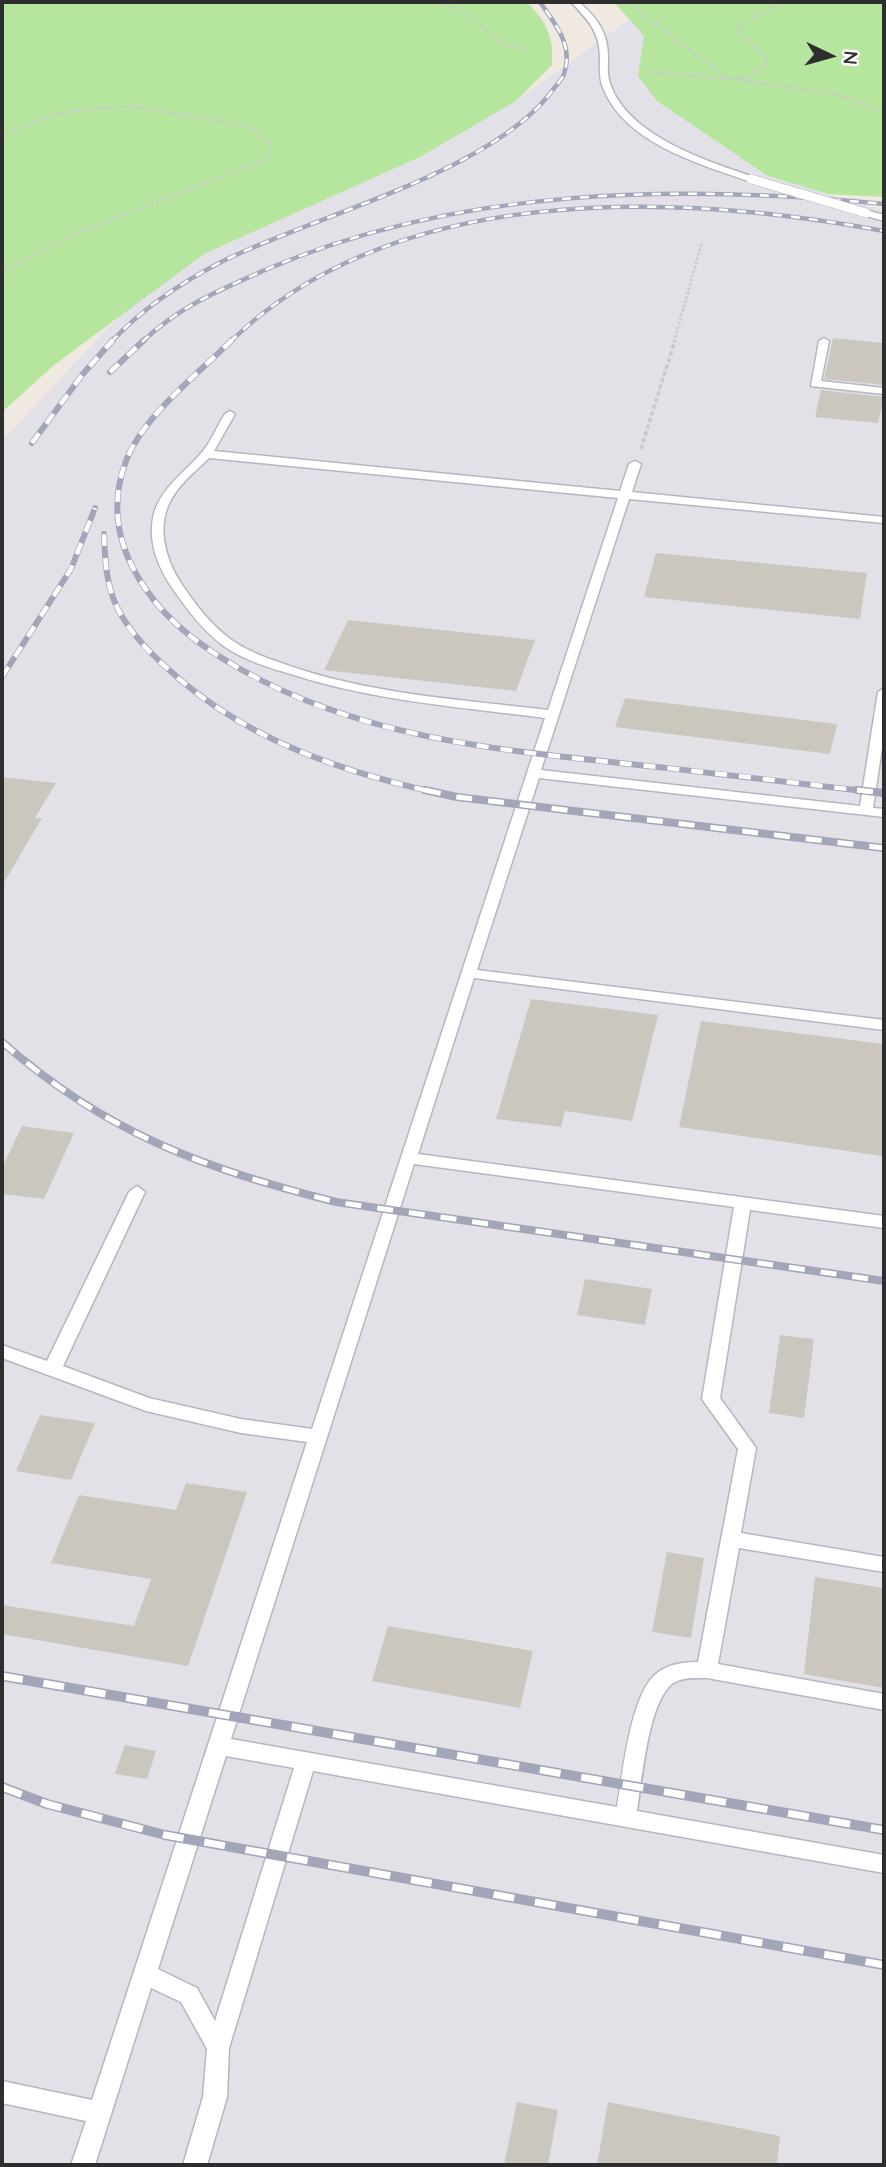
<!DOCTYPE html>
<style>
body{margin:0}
#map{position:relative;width:886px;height:2167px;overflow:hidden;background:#efe9e1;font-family:Quicksand,sans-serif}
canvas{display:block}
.frame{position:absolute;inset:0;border:4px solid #2e2e2e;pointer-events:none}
.north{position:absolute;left:795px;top:21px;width:70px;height:70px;-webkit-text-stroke:5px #fff;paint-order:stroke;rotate:95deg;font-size:19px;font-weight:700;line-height:28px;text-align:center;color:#2e2e2e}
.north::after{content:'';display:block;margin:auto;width:24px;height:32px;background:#2e2e2e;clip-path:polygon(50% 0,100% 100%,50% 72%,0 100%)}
</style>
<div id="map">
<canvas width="886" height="2167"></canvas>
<div class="frame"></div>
<div class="north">N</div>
</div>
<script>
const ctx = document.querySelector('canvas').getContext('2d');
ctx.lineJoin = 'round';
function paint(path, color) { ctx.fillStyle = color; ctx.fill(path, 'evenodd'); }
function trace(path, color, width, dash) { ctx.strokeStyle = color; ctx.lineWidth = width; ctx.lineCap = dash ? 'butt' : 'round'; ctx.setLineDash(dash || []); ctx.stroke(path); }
paint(new Path2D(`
 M630 19 768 176 884 211V2165H2V441L120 315 204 254 420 157 516 101Z`), '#e3e1e8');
paint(new Path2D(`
 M2 2H527C547 23 554 37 552 65L516 101 420 157 204 254 54 365 2 412Z
 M614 2H884V197L828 194 768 176 657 101 638 76 644 36Z`), '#b6e59e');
paint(new Path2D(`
 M833 338 884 343V385L824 379Z
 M821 390 884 397 878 423 815 417Z
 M656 553 867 573 860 619 644 597Z
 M348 620 535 640 516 691 324 670Z
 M625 698 837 724 830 754 615 727Z
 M2 777 56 783 35 818H42L2 886Z
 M531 999 658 1015 632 1121 565 1111 561 1127 496 1119Z
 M701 1021 884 1044 882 1156 679 1127Z
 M22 1126 74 1133 44 1199 2 1194V1168Z
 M585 1279 652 1289 645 1325 577 1315Z
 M780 1335 814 1339 804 1418 769 1413Z
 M40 1415 95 1423 71 1480 16 1471Z
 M186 1483 247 1492 188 1666 2 1634V1605L134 1626 151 1579 51 1563 79 1495 176 1510Z
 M667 1552 704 1558 691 1638 652 1632Z
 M815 1577 884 1588V1688L804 1674Z
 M388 1626 533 1651 520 1708 372 1681Z
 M125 1745 156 1751 147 1779 115 1774Z
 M517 2102 558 2110 548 2165H504Z
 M608 2102 780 2136 777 2165H597Z`), '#cbc7bf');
const lane = new Path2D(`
 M571 2H579C597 18 608 32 608 57 608 65 607 75 610 83 627 136 707 161 754 177V181H748C697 163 622 142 602 85 599 76 600 66 600 58 600 32 588 20 571 2Z
 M866 210 884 215V221L863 215V211Z
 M824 338 829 341 821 381 884 388V394L811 386 819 341Z
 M230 411 235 414 214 451 620 491 629 464 635 461 641 464 632 492 884 517V523L629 499 541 770 860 806 878 692 884 688V734L873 808 884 809V817L539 778 477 970 884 1020V1030L474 978 418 1154 884 1216V1228L750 1210 720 1398 756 1448 741 1533 884 1557V1572L739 1548 718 1664 884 1694V1710L707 1678C697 1678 684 1677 675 1682 648 1697 642 1782 637 1811L884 1855V1873L313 1771 229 2048 227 2097 207 2165H183L203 2097 207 2049 181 2002 151 1988 95 2165H71L86 2121 2 2103V2081L92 2100 307 1442 241 1433 146 1411 2 1358V1345L47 1361 129 1192 137 1186 145 1192 63 1366 149 1398 241 1419 312 1429 545 718C461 707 375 701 294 675 270 668 246 661 225 647 205 633 189 612 175 592 160 571 148 545 153 518 159 488 185 473 203 451 212 440 217 426 225 414ZM209 458 618 498 548 710C465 700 381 695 302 670 278 662 254 655 233 641 213 627 197 607 183 586 164 559 154 521 176 492 185 479 198 469 209 458ZM414 1164 734 1207 702 1399 738 1449 698 1662C685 1662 668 1664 657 1673 630 1694 623 1774 617 1807L231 1739ZM226 1756 294 1768 215 2021 197 1988 158 1969Z`);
trace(lane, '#b4b7c1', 3);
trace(new Path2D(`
 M433 2 457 8 505 44 529 50
 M627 2 728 79 751 77 767 65 766 56 739 34 738 26 782 2
 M648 72 727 79
 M739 80 836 94 884 113
 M2 136 45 117 85 109 138 107 251 127 271 144 265 160 67 237 2 273
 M674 342 702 242`), '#c9c9c9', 2.5, [2.5, 2]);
trace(new Path2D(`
 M641 449 675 340`), '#c9c9c9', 3.5, [4.5, 2.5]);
paint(lane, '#fff');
const railFar3 = new Path2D(`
 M111 342C143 308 182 282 223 261 316 215 497 171 555 87 558 83 563 78 564 74 574 45 555 24 540 2
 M142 342C180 306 218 291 265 270 459 187 677 184 884 204
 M230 342C394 182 674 192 884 231`);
const railFar2 = new Path2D(`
 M232 340C198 374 143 416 126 461 109 506 118 549 145 588 169 624 205 649 242 670 366 740 509 751 648 766 723 774 798 783 872 792
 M110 372 144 340
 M32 443 82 375 113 340
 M104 534C105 559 106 585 117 607 129 632 149 652 168 669 242 737 335 770 433 792
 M2 677 71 569 95 508`);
const railFar1 = new Path2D(`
 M425 790 457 797 884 848
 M857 790 884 793
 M2 1042C107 1134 203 1168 336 1202L884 1281`);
const rail = new Path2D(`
 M2 1676 884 1830
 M2 1787 47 1804 165 1835 884 1965`);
trace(railFar3, '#a3a6b8', 4.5);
trace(railFar2, '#a3a6b8', 6);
trace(railFar1, '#a3a6b8', 8);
trace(rail, '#a3a6b8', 10);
trace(railFar3, '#fff', 2.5, [9]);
trace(railFar2, '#fff', 4.5, [12]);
trace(railFar1, '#fff', 5, [16]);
trace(rail, '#fff', 7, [21]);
const laneBridge = new Path2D(`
 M751 179 866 213`);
trace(laneBridge, '#b4b7c1', 10, []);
trace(laneBridge, '#fff', 9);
</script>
